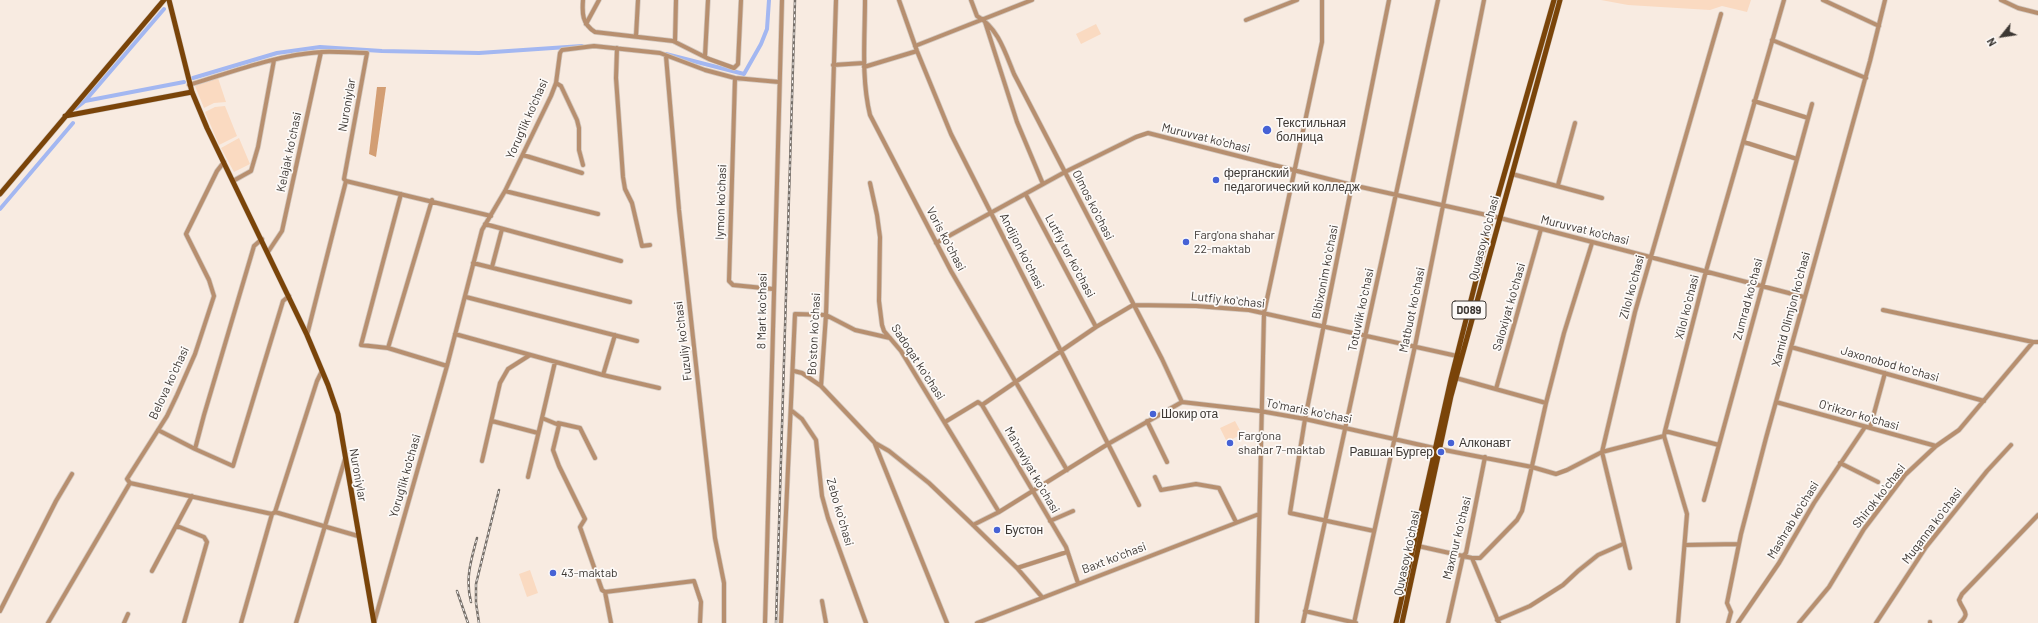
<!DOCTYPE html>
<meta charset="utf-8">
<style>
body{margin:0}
#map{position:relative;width:2038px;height:623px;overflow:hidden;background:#f8ebe1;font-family:Barlow,sans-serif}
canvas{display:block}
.north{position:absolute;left:1982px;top:16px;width:40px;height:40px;-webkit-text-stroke:3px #fdfaf8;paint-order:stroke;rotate:240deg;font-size:11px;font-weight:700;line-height:16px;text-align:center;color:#3c3733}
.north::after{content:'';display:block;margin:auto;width:14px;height:18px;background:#3c3733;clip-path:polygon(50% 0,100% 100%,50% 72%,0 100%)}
</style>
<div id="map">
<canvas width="2038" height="623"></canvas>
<div class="north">N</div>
</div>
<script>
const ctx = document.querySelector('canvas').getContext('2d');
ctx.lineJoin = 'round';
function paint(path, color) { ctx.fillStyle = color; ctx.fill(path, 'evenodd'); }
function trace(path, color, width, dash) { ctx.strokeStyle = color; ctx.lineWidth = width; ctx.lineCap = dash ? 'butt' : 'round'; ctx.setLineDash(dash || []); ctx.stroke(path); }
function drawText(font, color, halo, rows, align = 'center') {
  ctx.font = font + ' Barlow,sans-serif'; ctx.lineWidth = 3.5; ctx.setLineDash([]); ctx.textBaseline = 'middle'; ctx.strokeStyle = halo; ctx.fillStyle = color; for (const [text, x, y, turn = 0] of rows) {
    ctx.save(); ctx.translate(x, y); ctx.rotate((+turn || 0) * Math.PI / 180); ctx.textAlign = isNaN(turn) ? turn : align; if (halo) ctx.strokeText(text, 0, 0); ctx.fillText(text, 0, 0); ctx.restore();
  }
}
paint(new Path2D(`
 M1601 0H1751L1747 12 1722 6 1710 10 1628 5Z
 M1096 24 1101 34 1081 44 1076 34Z
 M218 78 226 102 214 103 204 108 195 86Z
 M225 106 237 136 219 145 205 112 215 107Z
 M239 138 250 164 234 172 221 148Z
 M1235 421 1242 434 1227 442 1220 428Z
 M530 570 538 593 527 597 519 574Z`), '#fadac1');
paint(new Path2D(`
 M377 87H386L376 157 369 154Z`), '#d39e73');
trace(new Path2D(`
 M666 54 744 74 761 44 767 29 769 0
 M193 78 277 53 320 47 382 51 479 53 582 46
 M85 101 184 82
 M76 108 85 101 164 9
 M0 209 73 123`), '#a3b7f1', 4);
const minor = new Path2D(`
 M583 0C582 13 582 24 595 32L673 41 709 59 734 68 738 64 741 0
 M836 0 826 315 821 386 875 443 889 451 929 483 973 525 1017 568 1042 597
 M865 0C865 38 861 78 870 115L951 271 1067 470
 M899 0 917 51 951 134 1139 505
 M971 0 977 16C998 28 1005 52 1014 74L1162 359 1182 402
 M1823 0 1879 26
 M2001 0 2018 8 2038 13
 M1246 20 1297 0
 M985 22 1017 122 1043 184
 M586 24 599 0
 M636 36 638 0
 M1772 40 1866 78
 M675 42 676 0
 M915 46 1032 0
 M617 48 616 78 623 177 625 189 632 203 642 246 650 245
 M666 56 679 210 715 538 724 583V623
 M705 56 708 0
 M833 65 864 63
 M864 67 917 51
 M735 78 729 281 733 285 773 289
 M556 83 561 86 577 120 579 128V150L583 165
 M189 85C232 72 276 55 321 52 336 51 352 53 367 53L344 179 346 181 307 335
 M1754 101 1808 118
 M1744 142 1797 159
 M523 155 582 173
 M1512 174 1602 198
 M233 181 251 171 258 147 274 60
 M346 181 491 216
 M870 183 877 215 880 237 879 301 882 325 884 331 901 351 999 512
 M1558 185 1575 123
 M505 191 598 214
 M401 194 361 345 388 348 447 366
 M1026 195 1096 327
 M485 224 621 261
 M262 239 254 246 204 415 195 449 233 466 283 301 289 296
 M936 243 1065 172 1136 137 1148 133 1352 185 1500 218 1804 297
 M268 252 282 231 321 52
 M473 263 630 302
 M492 267 502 229
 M466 297 637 341
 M1883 310 2033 342
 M455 334 603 375 659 388
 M1791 347 1984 401
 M388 348 432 200
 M555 362 542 418 559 425 553 450 559 466 585 519 580 527 602 590 605 592
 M794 371 802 373 821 386
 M603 375 615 335
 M1456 378 1546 403
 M1496 389 1541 229
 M1776 402 1936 446
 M792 411 802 419 816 440 822 496 828 518 866 623
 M492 421 538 433
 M1147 421 1167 462
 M945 422 978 402 982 405
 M558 423 580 428 595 458
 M1870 428 1885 373
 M158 430 195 449
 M1665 431 1719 445
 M875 444 947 623
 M482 461 500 383 508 369 530 355
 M1840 463 1878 482
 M528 477 542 418
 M1155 477 1161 490 1196 484 1219 488 1236 522
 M130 483 272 514 275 512 358 536
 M1704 500 1812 104
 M275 512 317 381 322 371
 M1050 521 1073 511
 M973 525 999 512 1108 444 1182 402 1260 411 1305 419 1434 448 1532 467 1556 474 1567 470 1602 452 1664 436
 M177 526 204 537 207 542 184 623
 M1374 531 1290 513 1305 419 1389 0
 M1685 545 1738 544
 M1418 546 1472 558H1480L1517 520 1522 511 1546 403 1564 333 1592 243
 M1472 558 1499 623
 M1017 568 1067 552
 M1630 568 1602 452 1635 312 1721 14
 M152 571 192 496
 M1078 583 1066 547 982 405 1096 327 1133 305 1196 306 1249 310 1457 356
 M822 601 826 623
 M0 611 56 501 72 474
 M1305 611 1356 623
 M1497 620 1530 606 1563 585 1578 571 1598 555 1623 544
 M48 623 130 483 127 479 167 416 177 395 195 354 214 296 209 280 186 234 217 171 224 162
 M124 623 128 614
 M241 623 272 514
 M296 623 345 459
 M374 623 447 366 482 230 505 191 551 96 556 83 560 53 562 50 594 46 660 53 705 70 735 78 779 82
 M611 623 605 592 694 581 701 602 700 623
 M765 623 782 0
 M781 623 795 314 826 315 855 330 890 338
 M977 623 1259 514
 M1257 623 1264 313 1322 42V0
 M1303 623 1438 0
 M1354 623 1415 346 1484 0
 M1448 623 1463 556 1466 553 1485 457
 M1678 623 1687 514 1664 436 1665 431 1706 271 1784 0
 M1728 623 1731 612 1727 603 1741 534 1766 438 1870 61 1885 0
 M1738 623 1779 563 1814 503 1865 427
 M1799 623 1829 587 1864 529 1905 475 1936 446 1959 430 2033 342H2038
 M1876 623 1926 547 1987 471 2011 445
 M1930 623V622
 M1960 623C1971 612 1963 612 1959 600L1962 594 2038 515`);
const major = new Path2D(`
 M169 0 192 92 207 128 307 335 328 385 338 414 374 623
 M65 116 192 92
 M0 194 164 0
 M1396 623 1451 379 1492 217 1554 0
 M1402 623 1451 396 1560 0`);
trace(minor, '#d2c7be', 5.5);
trace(major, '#d2c7be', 6);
trace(minor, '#b78f6f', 4);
trace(major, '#7a4409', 5);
const rail = new Path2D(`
 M457 591 468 623
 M471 602C465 579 471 560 477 538
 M479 623 476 603V584L499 490
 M776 623 795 0`);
trace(rail, '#766f69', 2.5);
trace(rail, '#fdfaf8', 1, [3]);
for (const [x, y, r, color] of [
 [1267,130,5,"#4662d5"],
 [1216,180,4,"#4662d5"],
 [1186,242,4,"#4662d5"],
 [1153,414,4,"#4662d5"],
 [1230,443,4,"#4662d5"],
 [1451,443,4,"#4662d5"],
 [1441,452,4,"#4662d5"],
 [997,530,4,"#4662d5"],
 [553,573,4,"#4662d5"]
]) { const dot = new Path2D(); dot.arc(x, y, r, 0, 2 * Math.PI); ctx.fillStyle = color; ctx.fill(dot); trace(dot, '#fdfaf8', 1.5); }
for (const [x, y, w] of [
 [1469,310,34]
]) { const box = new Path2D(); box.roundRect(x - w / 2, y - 9, w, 18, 3); ctx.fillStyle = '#fdfaf8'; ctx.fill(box); trace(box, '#3c3733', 1); }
drawText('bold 11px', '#3c3733', null, [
 ["D089",1469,310]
]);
drawText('12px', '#3c3733', '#fdfaf8', [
 ["Nuroniylar",347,105,-80],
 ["Yorug'lik ko'chasi",527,119,-66],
 ["Muruvvat ko'chasi",1206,138,14],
 ["Kelajak koʻchasi",289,152,-78],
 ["Iymon koʻchasi",721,202,-88],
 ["Olmos koʻchasi",1093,205,63],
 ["Muruvvat ko'chasi",1585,230,14],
 ["Quvasoy koʻchasi",1484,238,-75],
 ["Voris koʻchasi",946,239,62],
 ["Andijon koʻchasi",1022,251,63],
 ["Lutfiy tor koʻchasi",1070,256,62],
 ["Bibixonim koʻchasi",1325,272,-79],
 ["Zilol koʻchasi",1632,287,-75],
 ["Zumrad koʻchasi",1748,299,-75],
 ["Lutfiy koʻchasi",1228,300,6],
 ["Saloxiyat koʻchasi",1509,307,-74],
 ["Xilol koʻchasi",1687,307,-76],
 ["Xamid Olimjon koʻchasi",1791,309,-75],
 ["Totuvlik koʻchasi",1361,310,-78],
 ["Matbuot koʻchasi",1412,310,-78],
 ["8 Mart koʻchasi",762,311,-89],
 ["Boʻston koʻchasi",814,334,-87],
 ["Fuzuliy koʻchasi",683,341,-97],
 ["Sadoqat koʻchasi",918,362,57],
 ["Jaxonobod koʻchasi",1890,364,16],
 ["Belova koʻchasi",169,383,-65],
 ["Toʻmaris koʻchasi",1309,411,11],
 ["Oʻrikzor koʻchasi",1859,415,16],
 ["Maʻnaviyat koʻchasi",1032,470,60],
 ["Nuroniylar",358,475,80],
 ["Yorug'lik ko'chasi",405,476,-74],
 ["Shirok koʻchasi",1879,496,-52],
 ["Zebo koʻchasi",840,512,74],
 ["Mashrab koʻchasi",1793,520,-59],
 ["Muqanna koʻchasi",1932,526,-53],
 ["Maxmur koʻchasi",1457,538,-76],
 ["Quvasoy koʻchasi",1407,553,-78],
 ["Baxt koʻchasi",1114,558,-21]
]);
drawText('12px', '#3c3733', '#fdfaf8', [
 ["Текстильная",1276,123],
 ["болница",1276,137],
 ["ферганский",1224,173],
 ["педагогический колледж",1224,187],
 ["Farg'ona shahar",1194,235],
 ["22-maktab",1194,249],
 ["Шокир ота",1161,414],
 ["Farg'ona",1238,436],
 ["shahar 7-maktab",1238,450],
 ["Алконавт",1459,443],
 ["Равшан Бургер",1433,452,"right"],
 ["Бустон",1005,530],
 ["43-maktab",561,573]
], 'left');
</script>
